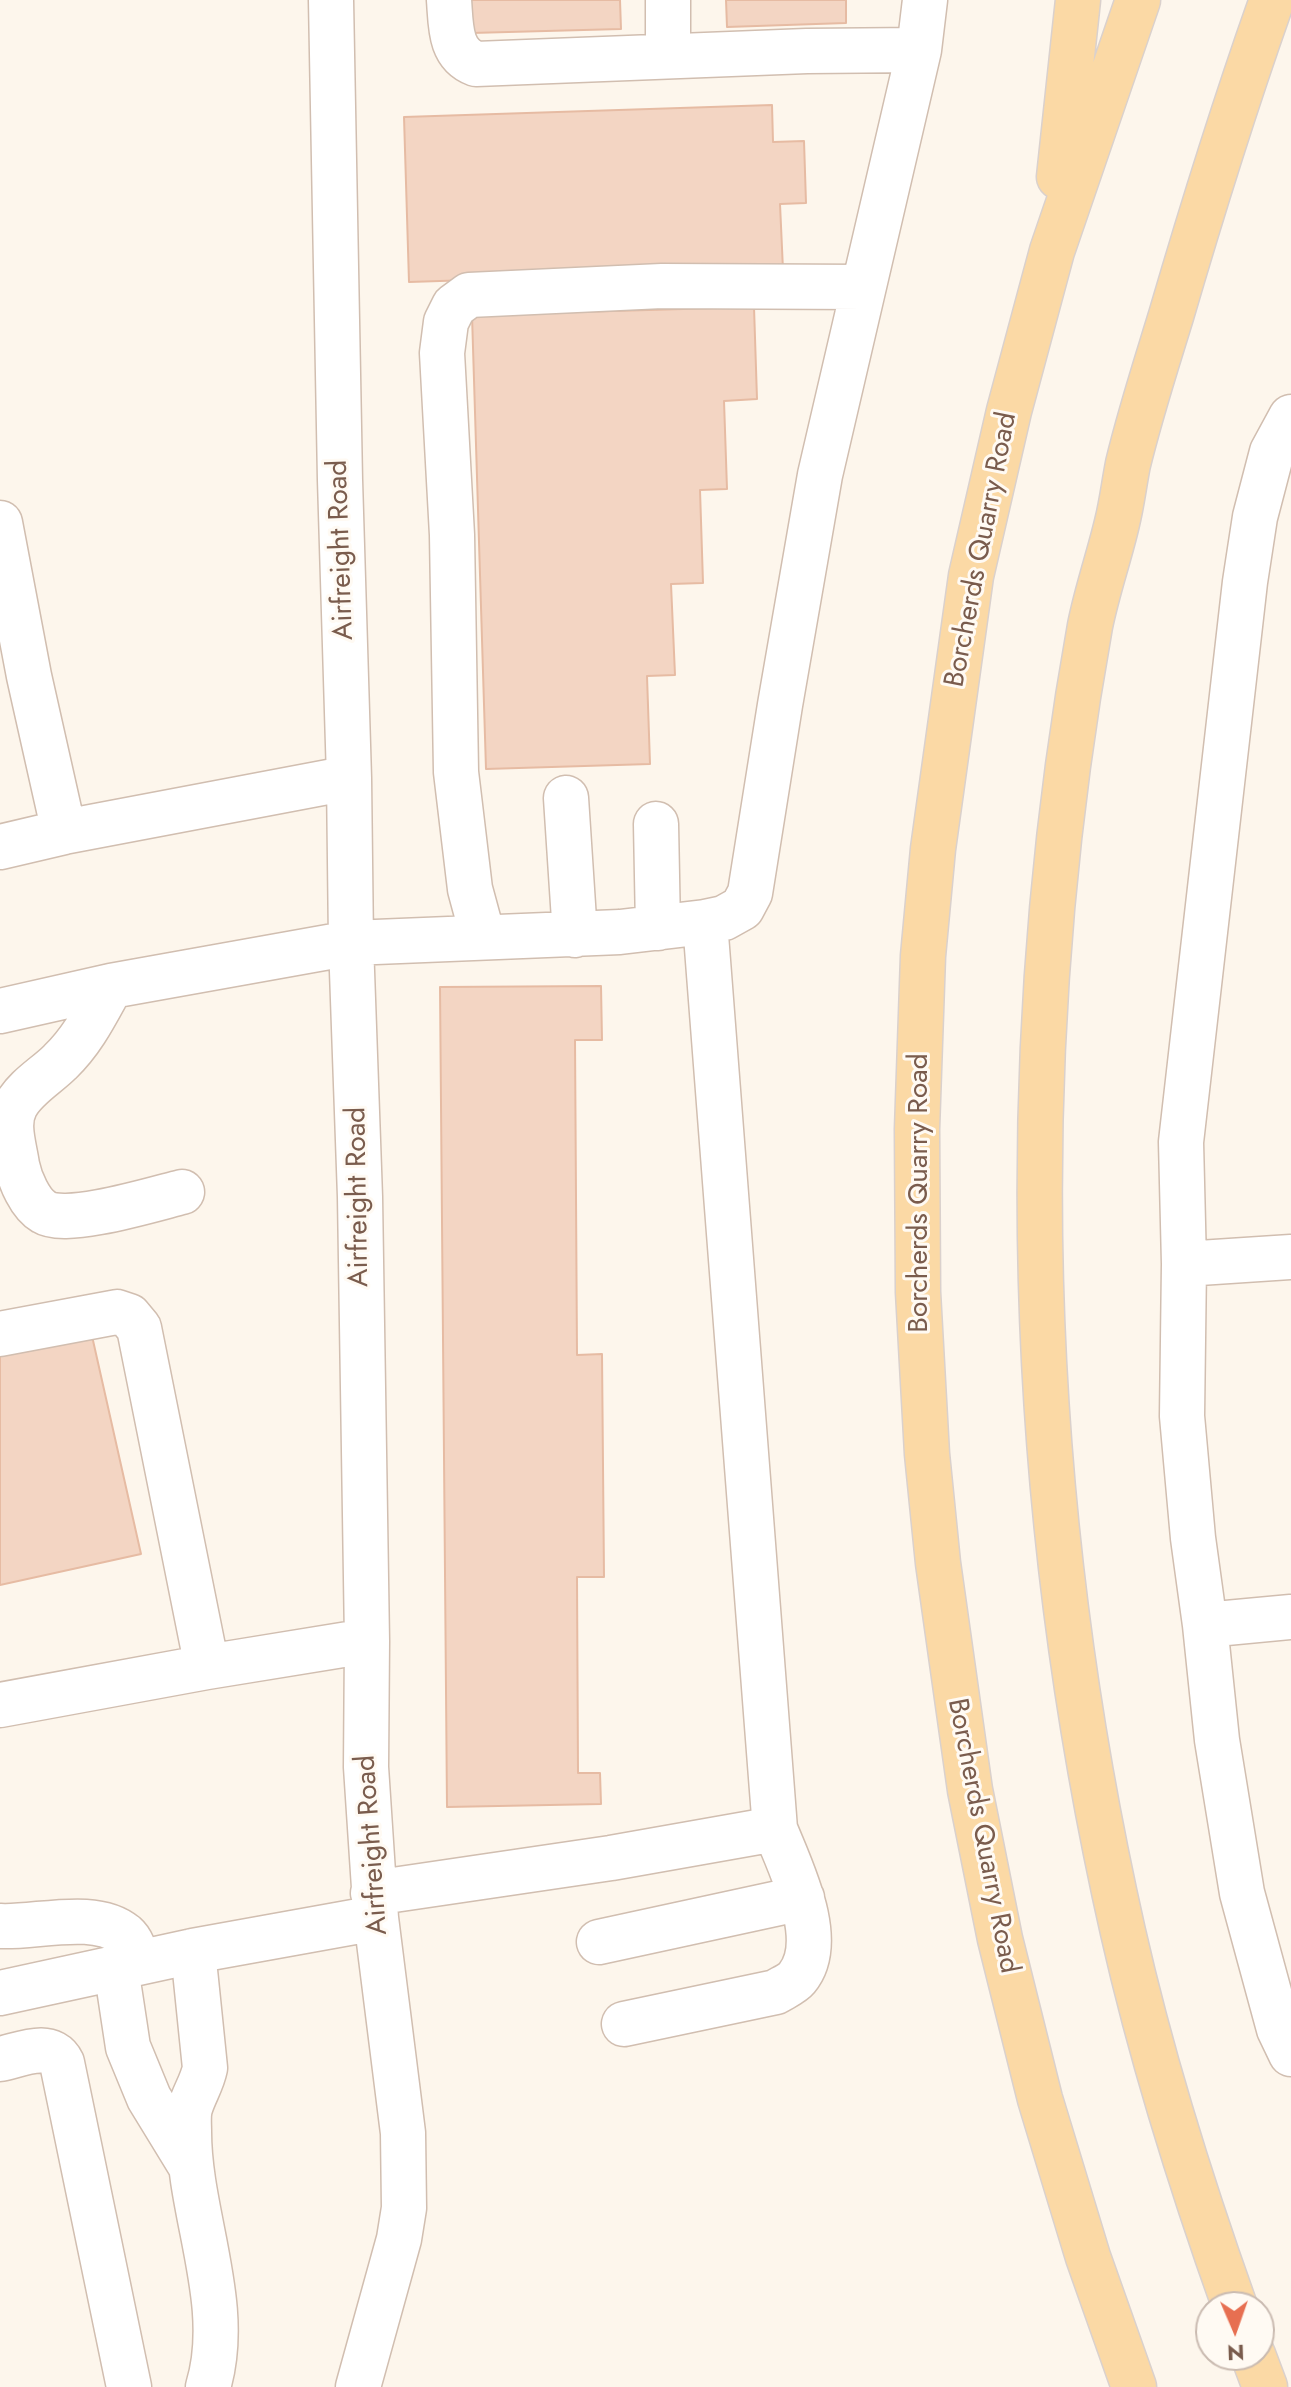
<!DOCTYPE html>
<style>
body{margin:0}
#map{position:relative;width:1291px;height:2387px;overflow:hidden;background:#fdf6ec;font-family:Jost,sans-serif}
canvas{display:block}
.north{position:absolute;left:1195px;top:2291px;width:80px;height:80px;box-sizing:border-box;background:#fffaf3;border:2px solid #cabbb1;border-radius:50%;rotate:178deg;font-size:22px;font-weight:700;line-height:32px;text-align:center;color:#7a5c4d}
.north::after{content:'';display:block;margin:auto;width:28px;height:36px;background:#e76f51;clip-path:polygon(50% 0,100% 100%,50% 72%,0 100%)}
</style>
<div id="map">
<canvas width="1291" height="2387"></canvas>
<div class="north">N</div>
</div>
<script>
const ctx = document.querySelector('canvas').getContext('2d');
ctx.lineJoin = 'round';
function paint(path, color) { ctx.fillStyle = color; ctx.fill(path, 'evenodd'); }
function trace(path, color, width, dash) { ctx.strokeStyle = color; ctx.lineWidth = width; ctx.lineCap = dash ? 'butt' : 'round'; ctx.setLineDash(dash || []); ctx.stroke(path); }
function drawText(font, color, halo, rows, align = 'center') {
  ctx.font = font + ' Jost,sans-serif'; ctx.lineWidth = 6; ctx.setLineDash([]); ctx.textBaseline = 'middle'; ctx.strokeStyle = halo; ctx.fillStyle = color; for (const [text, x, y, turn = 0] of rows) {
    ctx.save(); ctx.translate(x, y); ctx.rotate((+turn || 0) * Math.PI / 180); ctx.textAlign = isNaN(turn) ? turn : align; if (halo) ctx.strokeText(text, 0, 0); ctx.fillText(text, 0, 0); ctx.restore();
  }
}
const building = new Path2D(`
 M470 0H620L621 29 471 33Z
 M726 0H846V23L727 27Z
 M772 105 773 142 804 141 806 203 780 204 783 270 409 282 404 117Z
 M754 307 757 399 724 401 727 489 700 490 703 583 671 584 675 675 647 676 650 764 486 769 472 315Z
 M601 986 602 1040H575L577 1355 602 1354 604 1577H577L578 1773H600L601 1804 447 1807 440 987Z
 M92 1336 141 1554 0 1585V1356Z`);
paint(building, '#f3d5c3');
trace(building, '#e6bba3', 2);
const minor = new Path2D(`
 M331 0 340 480 349 778 351 943 360 1197 367 1641 366 1767 376 1918 403 2133 404 2208 399 2239 358 2387
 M449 0C451 25 449 54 476 64L807 51 919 50
 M668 0V55
 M1291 417 1272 452 1255 517 1245 582 1181 1142 1184 1264 1182 1416 1193 1538 1205 1625 1217 1740 1242 1893 1279 2029 1291 2054
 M0 523 29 676 64 832
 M566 798 575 935
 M656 824 658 928
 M0 847 64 832 349 778
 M483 937 470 889 456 772 452 535 442 353 446 322 454 306 469 295 662 286 863 287
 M111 986C96 1013 83 1040 60 1062 46 1076 26 1087 16 1105 6 1123 14 1145 17 1165 20 1180 30 1204 44 1212 66 1226 154 1199 182 1192
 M0 1011 111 986 351 943 620 932 705 922 724 918 742 908 750 893 780 705 820 475 919 50 925 0
 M1184 1264 1291 1257
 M0 1334 117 1312 129 1316 139 1328 207 1667
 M1205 1625 1291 1617
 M0 1705 207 1667 367 1641
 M373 1893 611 1858 775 1829
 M0 1926C36 1928 95 1910 125 1935 133 1942 135 1953 138 1963
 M599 1942 802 1898
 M193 1951 205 2068C202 2083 194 2094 190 2108 188 2115 189 2125 189 2132 189 2215 233 2305 208 2387
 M116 1968 128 2047 149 2098 190 2165
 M0 1993 193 1951 376 1918
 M624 2024 776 1992C782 1988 792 1984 797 1978 828 1941 790 1867 775 1829L705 922
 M0 2059C20 2055 51 2040 62 2063L129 2387`);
const major = new Path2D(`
 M1059 177 1078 0
 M1235 2307C1191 2184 1152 2060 1123 1932 1026 1504 1012 1058 1090 626 1097 591 1109 557 1117 523 1122 503 1124 484 1128 464 1140 414 1156 365 1171 316 1202 210 1235 104 1272 0
 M1253 2355 1265 2387
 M1134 2387 1088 2257 1040 2099 1000 1939 970 1790 938 1563 927 1454 918 1292 917 1129 923 956 933 849 971 576 1009 411 1052 251 1138 0`);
trace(minor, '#d1beb0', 47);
trace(major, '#dad1cd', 47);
trace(minor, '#fff', 44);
trace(major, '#fbd9a5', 44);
drawText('28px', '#7a5c4d', '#fffaf3', [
 ["Airfreight Road",342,550,-92],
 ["Borcherds Quarry Road",982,550,-79],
 ["Borcherds Quarry Road",920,1193,-90],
 ["Airfreight Road",359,1197,-91],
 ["Borcherds Quarry Road",982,1836,79],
 ["Airfreight Road",373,1845,-94]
]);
</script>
